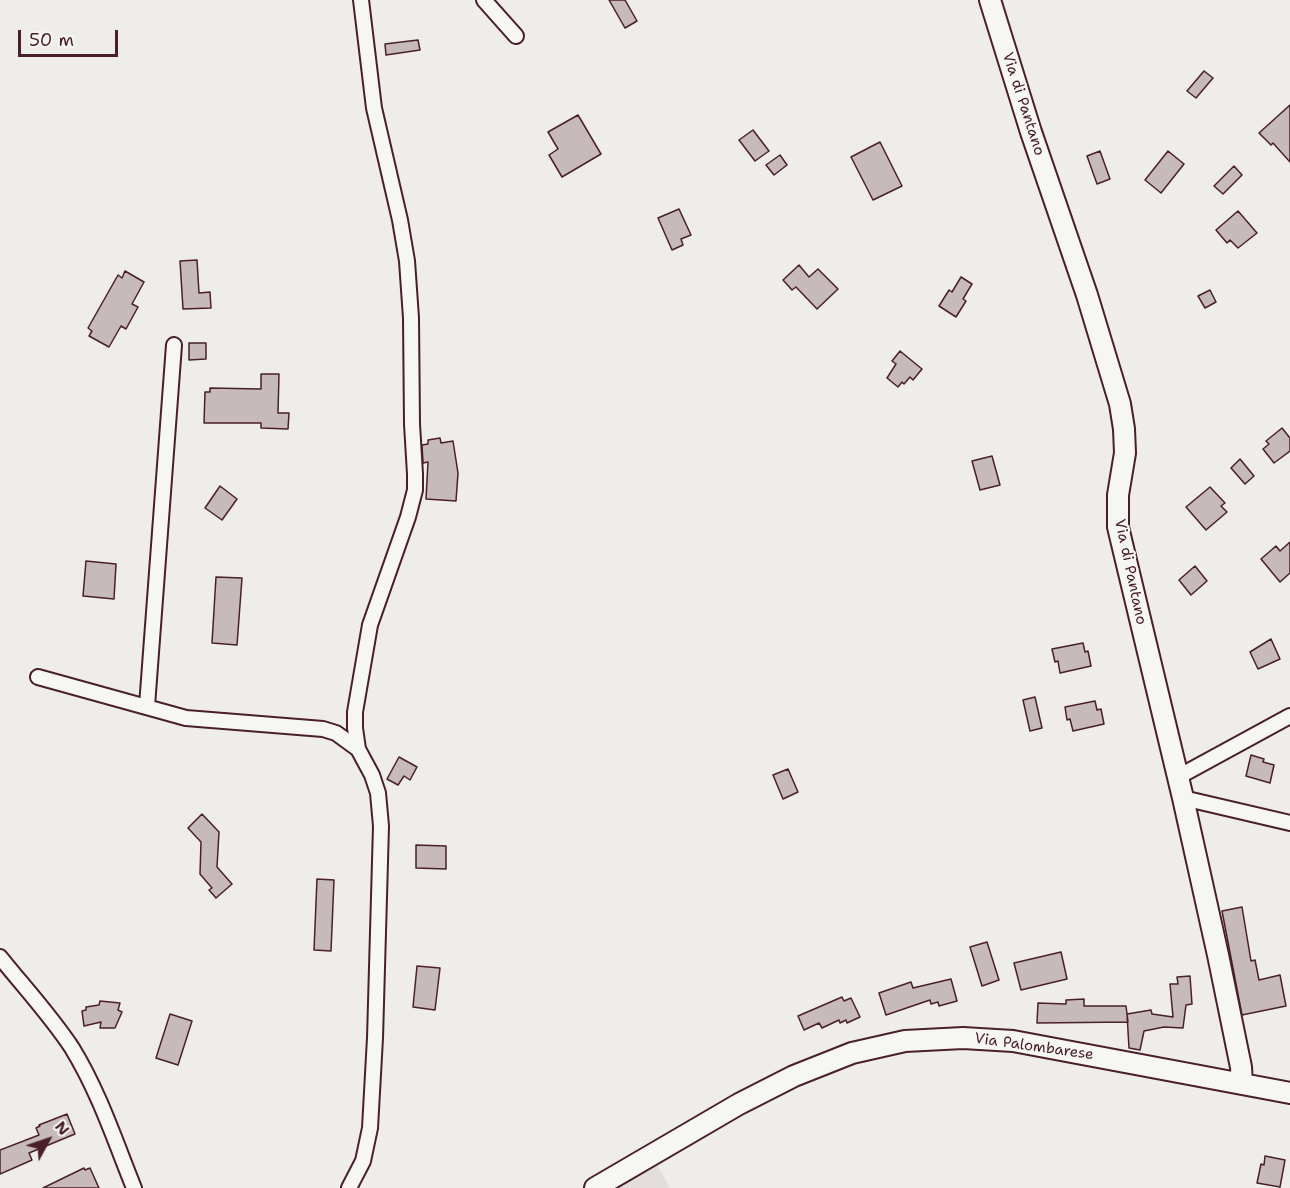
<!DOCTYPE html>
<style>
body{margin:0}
#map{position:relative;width:1290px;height:1188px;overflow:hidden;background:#efedea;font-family:"Shantell Sans",sans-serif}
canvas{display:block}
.north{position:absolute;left:18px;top:1110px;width:60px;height:60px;-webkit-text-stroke:4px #f6f6f2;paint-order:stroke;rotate:50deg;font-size:16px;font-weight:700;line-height:24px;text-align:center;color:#4a1f2b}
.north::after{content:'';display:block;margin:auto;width:21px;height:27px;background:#4a1f2b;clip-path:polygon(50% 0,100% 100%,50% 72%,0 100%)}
.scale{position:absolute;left:18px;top:30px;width:100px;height:27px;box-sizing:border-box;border:3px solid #4a1f2b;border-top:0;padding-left:8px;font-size:18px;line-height:21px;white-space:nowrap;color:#4a1f2b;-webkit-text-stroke:4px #f6f6f2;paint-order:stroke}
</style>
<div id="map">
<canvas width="1290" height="1188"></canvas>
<div class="north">N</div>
<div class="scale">50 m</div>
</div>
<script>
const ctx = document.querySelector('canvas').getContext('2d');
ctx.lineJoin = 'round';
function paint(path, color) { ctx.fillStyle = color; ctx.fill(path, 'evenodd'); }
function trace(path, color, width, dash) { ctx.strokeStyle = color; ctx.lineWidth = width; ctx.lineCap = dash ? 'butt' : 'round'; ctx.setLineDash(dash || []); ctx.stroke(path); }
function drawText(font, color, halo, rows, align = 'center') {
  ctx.font = font + ' "Shantell Sans",sans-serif'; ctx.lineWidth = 4.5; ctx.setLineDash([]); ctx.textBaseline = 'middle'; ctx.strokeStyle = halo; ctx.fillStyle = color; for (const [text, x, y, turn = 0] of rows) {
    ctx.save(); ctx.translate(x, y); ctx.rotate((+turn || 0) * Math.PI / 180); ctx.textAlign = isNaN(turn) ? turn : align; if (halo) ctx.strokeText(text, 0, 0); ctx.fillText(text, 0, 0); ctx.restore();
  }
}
paint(new Path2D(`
 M656 1163 670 1188H613Z`), '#e3dedc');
const building = new Path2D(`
 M609 0H625L637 21 625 28Z
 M418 40 420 50 386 55 385 44Z
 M1204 71 1213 78 1196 98 1187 91Z
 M1290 105V162L1273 143 1271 145 1259 133Z
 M578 115 601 154 562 177 549 155 558 149 548 132Z
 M753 130 769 151 755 161 739 140Z
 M880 142 902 186 873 200 851 157Z
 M1100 151 1110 179 1097 184 1087 156Z
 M1168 151 1184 164 1161 193 1145 180Z
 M780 155 787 165 774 175 766 165Z
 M1234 166 1242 175 1223 194 1214 186Z
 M679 209 691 235 681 239 683 245 672 250 658 218Z
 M1238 211 1257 233 1238 248 1230 240 1227 243 1216 230Z
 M197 260 199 293 210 292 211 308 183 309 180 261Z
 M799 265 809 277 818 269 838 289 817 309 796 287 792 290 783 280Z
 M125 271 144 282 132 304 138 307 126 329 121 326 109 347 89 336 92 331 88 328 118 275 122 278Z
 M961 277 972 284 963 299 966 301 956 317 939 306 949 290 952 292Z
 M1210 290 1216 302 1205 308 1198 296Z
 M189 343H206V359L189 360Z
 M900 351 922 369 913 380 910 377 904 384 902 382 898 387 887 378 896 364 892 361Z
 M261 374H279L278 413H289L288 429 261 428V423H204L205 392H210V388L261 389Z
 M1282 428 1290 438V451L1274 463 1263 449 1269 444 1266 441Z
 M440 438 441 443 453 441 458 473 456 501 426 499 428 462 423 463 422 445 428 444V440Z
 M992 456 1000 485 980 490 972 461Z
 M1240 459 1254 476 1245 484 1231 468Z
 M220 486 237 499 222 520 205 508Z
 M1210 487 1225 503 1221 506 1227 512 1206 530 1186 507Z
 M1290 542V573L1280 582 1261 559 1276 546 1280 551Z
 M86 561 116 564 114 599 83 596Z
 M1195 566 1207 581 1191 595 1179 580Z
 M216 577 242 578 237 645 212 643Z
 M1271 639 1280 659 1258 669 1250 652Z
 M1083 643 1085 652 1088 651 1091 666 1060 673 1058 661 1055 662 1052 649Z
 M1035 697 1042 728 1030 731 1023 700Z
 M1095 701 1097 710 1101 709 1104 724 1073 731 1070 719 1067 720 1065 707Z
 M1251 755 1264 759 1263 762 1274 765 1270 783 1246 776Z
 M399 757 417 767 410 780 404 776 398 785 387 779Z
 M788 769 798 792 783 799 773 775Z
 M202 814 219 832 217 867 232 884 216 898 209 890 212 888 200 874 201 842 188 828Z
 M416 845 446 846V869L416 868Z
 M317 879 334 880 331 951 314 950Z
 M1242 907 1251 961 1255 960 1259 980 1280 975 1286 1006 1242 1015 1222 911Z
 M987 942 999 980 982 986 970 947Z
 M1061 952 1067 979 1021 990 1014 963Z
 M417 966 440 968 435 1010 413 1007Z
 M1190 976 1192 1004 1186 1005 1183 1028 1164 1027 1144 1031 1140 1050 1129 1048 1127 1014 1151 1010 1152 1014 1173 1017 1170 984H1178L1177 977Z
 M951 979 957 1001 939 1006 938 1002 931 1004 930 1000 886 1015 879 993 911 982 913 988Z
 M842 997 844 1001 851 998 860 1017 847 1023 846 1020 840 1023 839 1020 822 1028 819 1023 804 1030 798 1016Z
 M1084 999V1006H1126L1128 1022 1037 1023 1038 1003 1066 1004V1000Z
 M100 1001 120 1003 118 1010 122 1012 115 1028H100L101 1022 84 1026 82 1011 86 1010V1007L99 1005Z
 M170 1014 192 1021 178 1065 156 1058Z
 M67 1114 75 1134 29 1153 32 1160 0 1174V1150L39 1135 36 1128 40 1126 39 1125Z
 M1265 1156 1285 1160 1280 1187 1257 1183 1261 1164 1264 1165Z
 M84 1168 85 1170 90 1168 99 1188H43Z`);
paint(building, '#c6babb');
trace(building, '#4a1f2b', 1.5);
const street = new Path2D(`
 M484 0 516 36
 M38 677 186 718 323 729 336 733 358 749
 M147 706 174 345
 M1178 777 1290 716
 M1183 798 1290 823
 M0 957C24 987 51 1016 72 1048 99 1092 115 1141 134 1188
 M349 1188 363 1161 370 1128 375 1038 381 826 378 793 372 775 358 749 355 728V712L370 625 408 517 415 490V474L412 424 411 318 407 261 400 220 374 108 361 0`);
const secondary = new Path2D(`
 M990 0 1031 132 1087 295 1120 404 1124 429 1125 453 1118 495V527L1183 798 1218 955 1241 1067 1242 1083
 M595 1188 739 1104 794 1076 852 1053 905 1041 963 1038 1013 1041 1290 1093`);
trace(street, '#4a1f2b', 18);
trace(secondary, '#4a1f2b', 24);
trace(street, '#f6f6f2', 14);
trace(secondary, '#f6f6f2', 20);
drawText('15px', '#4a1f2b', '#f6f6f2', [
 ["Via di Pantano",1023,104,72],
 ["Via di Pantano",1130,572,78],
 ["Via Palombarese",1034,1047,8]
]);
</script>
